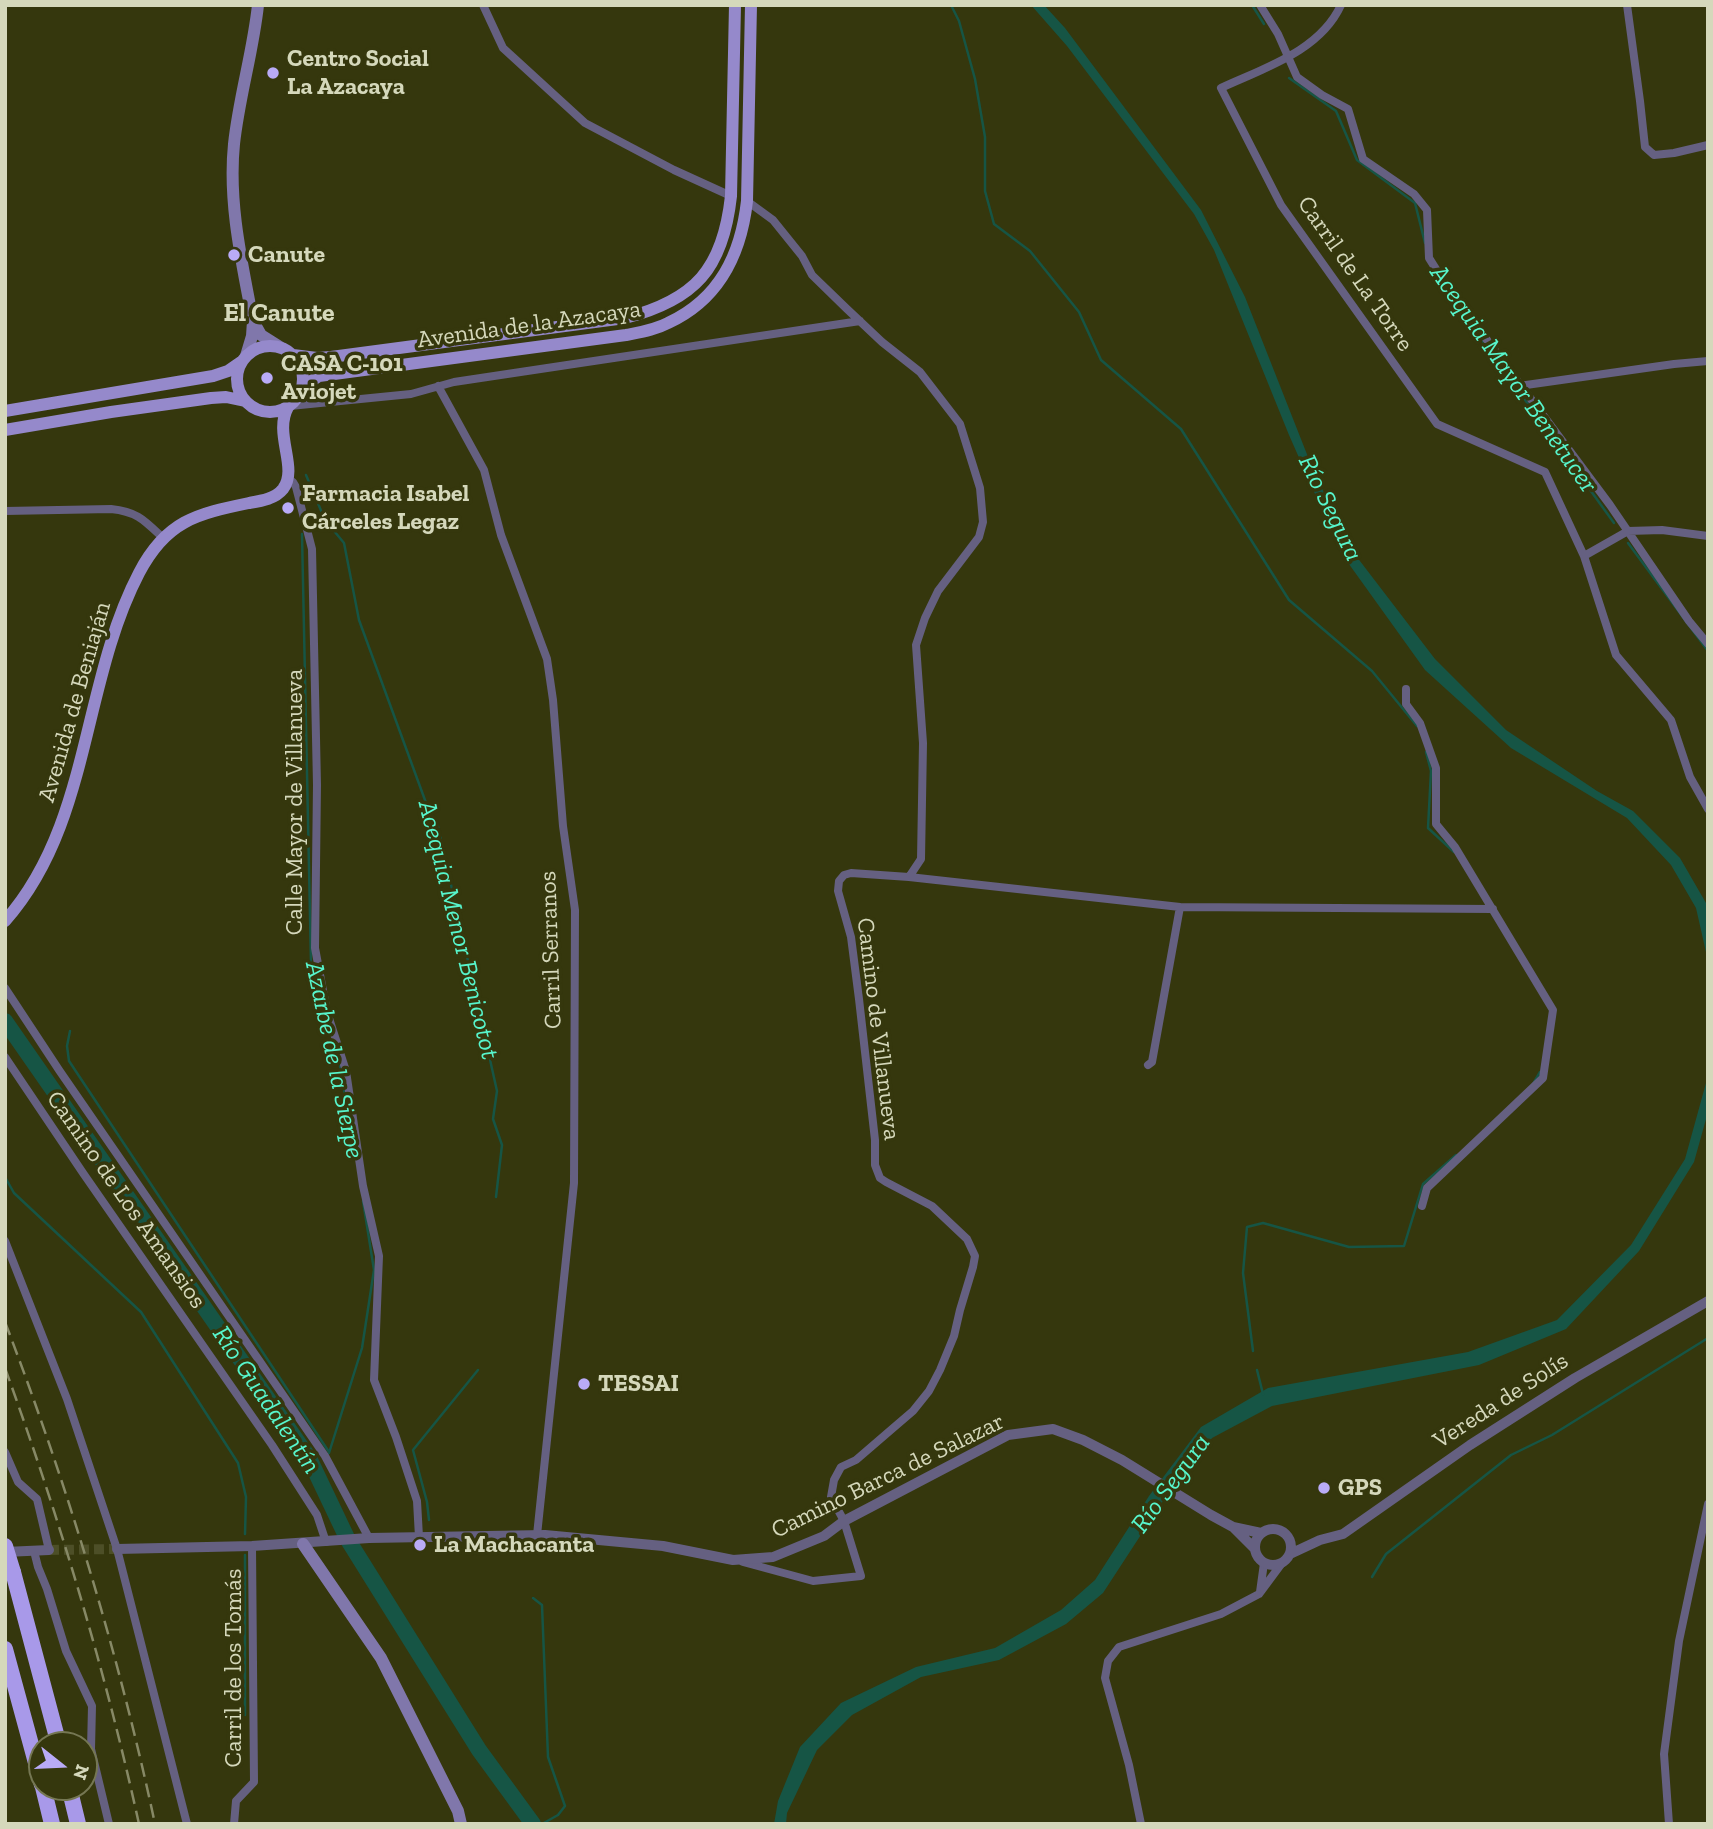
<!DOCTYPE html>
<meta charset="utf-8">
<style>
body{margin:0}
#map{position:relative;width:1713px;height:1829px;overflow:hidden;background:#35370d;font-family:"Zilla Slab",serif}
canvas{display:block}
.frame{position:absolute;inset:0;border:7px solid #d5d8bb;pointer-events:none}
.north{position:absolute;left:28px;top:1731px;width:70px;height:70px;box-sizing:border-box;background:#35370d;border:2px solid #757753;border-radius:50%;rotate:108deg;font-size:19px;font-weight:700;line-height:28px;text-align:center;color:#d5d8bb}
.north::after{content:'';display:block;margin:auto;width:24px;height:32px;background:#b9abf7;clip-path:polygon(50% 0,100% 100%,50% 72%,0 100%)}
</style>
<div id="map">
<canvas width="1713" height="1829"></canvas>
<div class="frame"></div>
<div class="north">N</div>
</div>
<script>
const ctx = document.querySelector('canvas').getContext('2d');
ctx.lineJoin = 'round';
function paint(path, color) { ctx.fillStyle = color; ctx.fill(path, 'evenodd'); }
function trace(path, color, width, dash) { ctx.strokeStyle = color; ctx.lineWidth = width; ctx.lineCap = dash ? 'butt' : 'round'; ctx.setLineDash(dash || []); ctx.stroke(path); }
function drawText(font, color, halo, rows, align = 'center') {
  ctx.font = font + ' "Zilla Slab",serif'; ctx.lineWidth = 7; ctx.setLineDash([]); ctx.textBaseline = 'middle'; ctx.strokeStyle = halo; ctx.fillStyle = color; for (const [text, x, y, turn = 0] of rows) {
    ctx.save(); ctx.translate(x, y); ctx.rotate((+turn || 0) * Math.PI / 180); ctx.textAlign = isNaN(turn) ? turn : align; if (halo) ctx.strokeText(text, 0, 0); ctx.fillText(text, 0, 0); ctx.restore();
  }
}
paint(new Path2D(`
 M1031 5H1044L1065 28 1201 210 1245 297 1312 467 1350 548 1435 659 1506 730 1597 791 1633 811 1680 858 1706 903 1708 914V961L1696 908 1671 865 1627 818 1511 748 1425 670 1341 553 1289 435 1214 250 1194 214 1067 46Z
 M1708 1058V1112L1694 1162 1639 1251 1566 1329 1479 1365 1272 1406 1212 1438 1163 1501 1103 1593 1066 1624 999 1660 921 1677 852 1715 817 1750 787 1813 786 1824H774L778 1801 800 1747 841 1703 916 1667 995 1648 1061 1610 1095 1580 1149 1496 1201 1427 1268 1388 1468 1352 1557 1320 1631 1245 1685 1159 1706 1083Z`), '#165545');
trace(new Path2D(`
 M951 5 959 21 975 79 985 137V191L994 224 1030 251 1079 312 1101 360 1181 429 1289 600 1372 671 1417 726
 M1252 5 1264 24
 M1289 78 1336 111 1357 160 1415 203 1425 243
 M1476 332 1614 523
 M306 475 325 520 344 543 359 620 429 811 437 822 497 1091 493 1119 502 1145 496 1197
 M302 534 311 963 319 989
 M1628 543 1708 651
 M1426 752 1431 771 1428 828 1454 852
 M70 1031 67 1046 69 1061 329 1452
 M340 1066 350 1125
 M1533 1084 1540 1072
 M5 1177 14 1193 141 1312 238 1463 246 1497 245 1534
 M1253 1351 1243 1273 1247 1227 1263 1223 1349 1247 1404 1246 1423 1184 1456 1155
 M1257 1370 1263 1394
 M329 1453 362 1348 374 1270 363 1201
 M429 1520 427 1502 413 1450 478 1370
 M1372 1577 1386 1554 1511 1455 1552 1435 1708 1338
 M533 1598 542 1605 548 1757 565 1806 558 1815 542 1824
 M245 1715V1555`), '#165545', 2.5);
trace(new Path2D(`
 M5 1021 309 1458 348 1540 479 1750 533 1824`), '#165545', 16);
trace(new Path2D(`
 M49 1550 117 1549`), '#4d4f27', 10, [10, 5]);
trace(new Path2D(`
 M483 5 503 48 585 123 674 170 731 196
 M1260 5 1278 34 1297 77 1322 95 1348 109 1363 159 1414 194 1427 210 1429 258 1446 285 1610 505 1689 621 1708 644
 M1341 5C1320 51 1264 68 1221 88L1281 205 1437 424 1545 472 1584 556 1616 655 1671 720 1690 777 1708 809
 M1627 5 1640 101 1645 147 1654 155 1674 153 1708 145
 M438 386 484 470 501 535 547 659 553 700 563 826 575 910 574 1183 537 1535
 M1519 386 1674 364 1708 361
 M290 406 411 394 454 382 860 321
 M288 478 293 482 296 487 312 549 317 785 315 948 327 1012 346 1071 363 1186 379 1256 374 1380 396 1437 417 1501 419 1537
 M5 511 111 509C138 512 144 520 163 538
 M1584 556 1628 531 1662 530 1708 536
 M1406 689V704L1420 723 1436 768V824L1455 847 1553 1010 1543 1078 1427 1188 1422 1206
 M909 877 1180 907 1152 1062 1148 1065
 M1180 907 1493 909
 M5 988 59 1070 325 1456 369 1538
 M5 1057 83 1173 272 1445 317 1515 326 1542
 M5 1241 67 1399 117 1549 187 1824
 M5 1452 18 1482 37 1499 49 1550
 M34 1551 38 1567 47 1589 66 1651 92 1706 91 1749 109 1824
 M743 1562 813 1581 861 1576 844 1521 831 1497 834 1480 841 1467 856 1460 892 1429 913 1411 929 1391 940 1370 954 1336 960 1310 973 1267 975 1256 967 1239 932 1206 886 1182 880 1178 875 1165V1140L859 999 851 937 838 891 839 881 844 875 851 873 909 877 921 859 923 743 916 645 925 618 938 591 979 537 983 522 980 488 960 424 920 372 882 342 847 309 812 275 802 256 773 220 747 201
 M1260 1592 1264 1563
 M234 1824 236 1801 254 1782 252 1546
 M1141 1824 1129 1765 1105 1678 1108 1661 1119 1647 1221 1614 1259 1594 1282 1563
 M1669 1824 1664 1754 1679 1641 1708 1504`), '#656081', 8);
trace(new Path2D(`
 M1233 1527 1255 1549
 M1255 1547a18 18 0 1 1 36 0a18 18 0 1 1-36 0Z
 M117 1549 252 1546 369 1538 545 1535 663 1546 733 1560 773 1557 824 1536 844 1521 1008 1435 1053 1429 1083 1440 1122 1460 1211 1515 1233 1527 1261 1533
 M5 1552 49 1550
 M1290 1554 1320 1540 1343 1534 1470 1445 1575 1378 1708 1301`), '#656081', 10);
trace(new Path2D(`
 M253 321 261 335 280 347
 M246 356 252 336 253 321C242 263 228 203 234 144 239 97 253 52 258 5
 M303 1544 381 1658 458 1811 461 1824`), '#8077ab', 12);
trace(new Path2D(`
 M237 379a33 33 0 1 1 66 0a33 33 0 1 1-66 0Z
 M293 355 317 358 331 357 625 318C695 300 723 269 731 196L735 5
 M302 387 319 376 626 335C641 332 655 330 668 323 720 299 741 254 747 201L751 5
 M5 411 213 376 228 371 241 362
 M5 430 111 412 211 398 226 397 245 401
 M5 921C91 824 81 684 139 573 166 521 196 514 249 503 261 501 275 499 283 489 299 468 273 434 288 407`), '#9589cb', 12);
trace(new Path2D(`
 M13 1572 59 1745
 M5 1649 42 1785
 M43 1787 52 1824
 M69 1787 78 1824`), '#a899e9', 16);
trace(new Path2D(`
 M5 1322C67 1484 119 1655 155 1824
 M5 1368C59 1517 105 1669 139 1824`), '#878966', 2.5, [14, 7]);
trace(new Path2D(`
 M5 1546 13 1572`), '#a899e9', 16);
for (const [x, y, r, color] of [
 [273,73,7,"#b9abf7"],
 [234,255,7,"#b9abf7"],
 [267,378,7,"#b9abf7"],
 [288,508,7,"#b9abf7"],
 [584,1384,7,"#b9abf7"],
 [1324,1488,7,"#b9abf7"],
 [420,1545,7,"#b9abf7"]
]) { const dot = new Path2D(); dot.arc(x, y, r, 0, 2 * Math.PI); ctx.fillStyle = color; ctx.fill(dot); trace(dot, '#35370d', 2.5); }
drawText('bold 24px', '#d5d8bb', '#35370d', [
 ["Centro Social",287,59],
 ["La Azacaya",287,87],
 ["Canute",248,255],
 ["CASA C-101",281,364],
 ["Aviojet",281,392],
 ["Farmacia Isabel",302,494],
 ["Cárceles Legaz",302,522],
 ["TESSAI",598,1384],
 ["GPS",1338,1488],
 ["La Machacanta",434,1545]
], 'left');
drawText('24px', '#d5d8bb', '#35370d', [
 ["Carril de La Torre",1355,274,55],
 ["Avenida de la Azacaya",529,325,-8],
 ["Avenida de Beniaján",75,702,-74],
 ["Calle Mayor de Villanueva",295,802,-90],
 ["Carril Serranos",551,950,-92],
 ["Camino de Villanueva",878,1029,83],
 ["Camino de Los Amansios",126,1200,55],
 ["Vereda de Solís",1501,1401,-33],
 ["Camino Barca de Salazar",888,1476,-26],
 ["Carril de los Tomás",234,1668,-90]
]);
drawText('bold 26px', '#d5d8bb', '#35370d', [
 ["El Canute",279,314]
]);
drawText('italic 26px', '#57f5cc', '#35370d', [
 ["Acequia Mayor Benetucer",1513,379,55],
 ["Río Segura",1330,508,64],
 ["Acequia Menor Benicotot",458,930,76],
 ["Azarbe de la Sierpe",334,1060,78],
 ["Río Guadalentín",266,1400,56],
 ["Río Segura",1171,1484,-54]
]);
</script>
